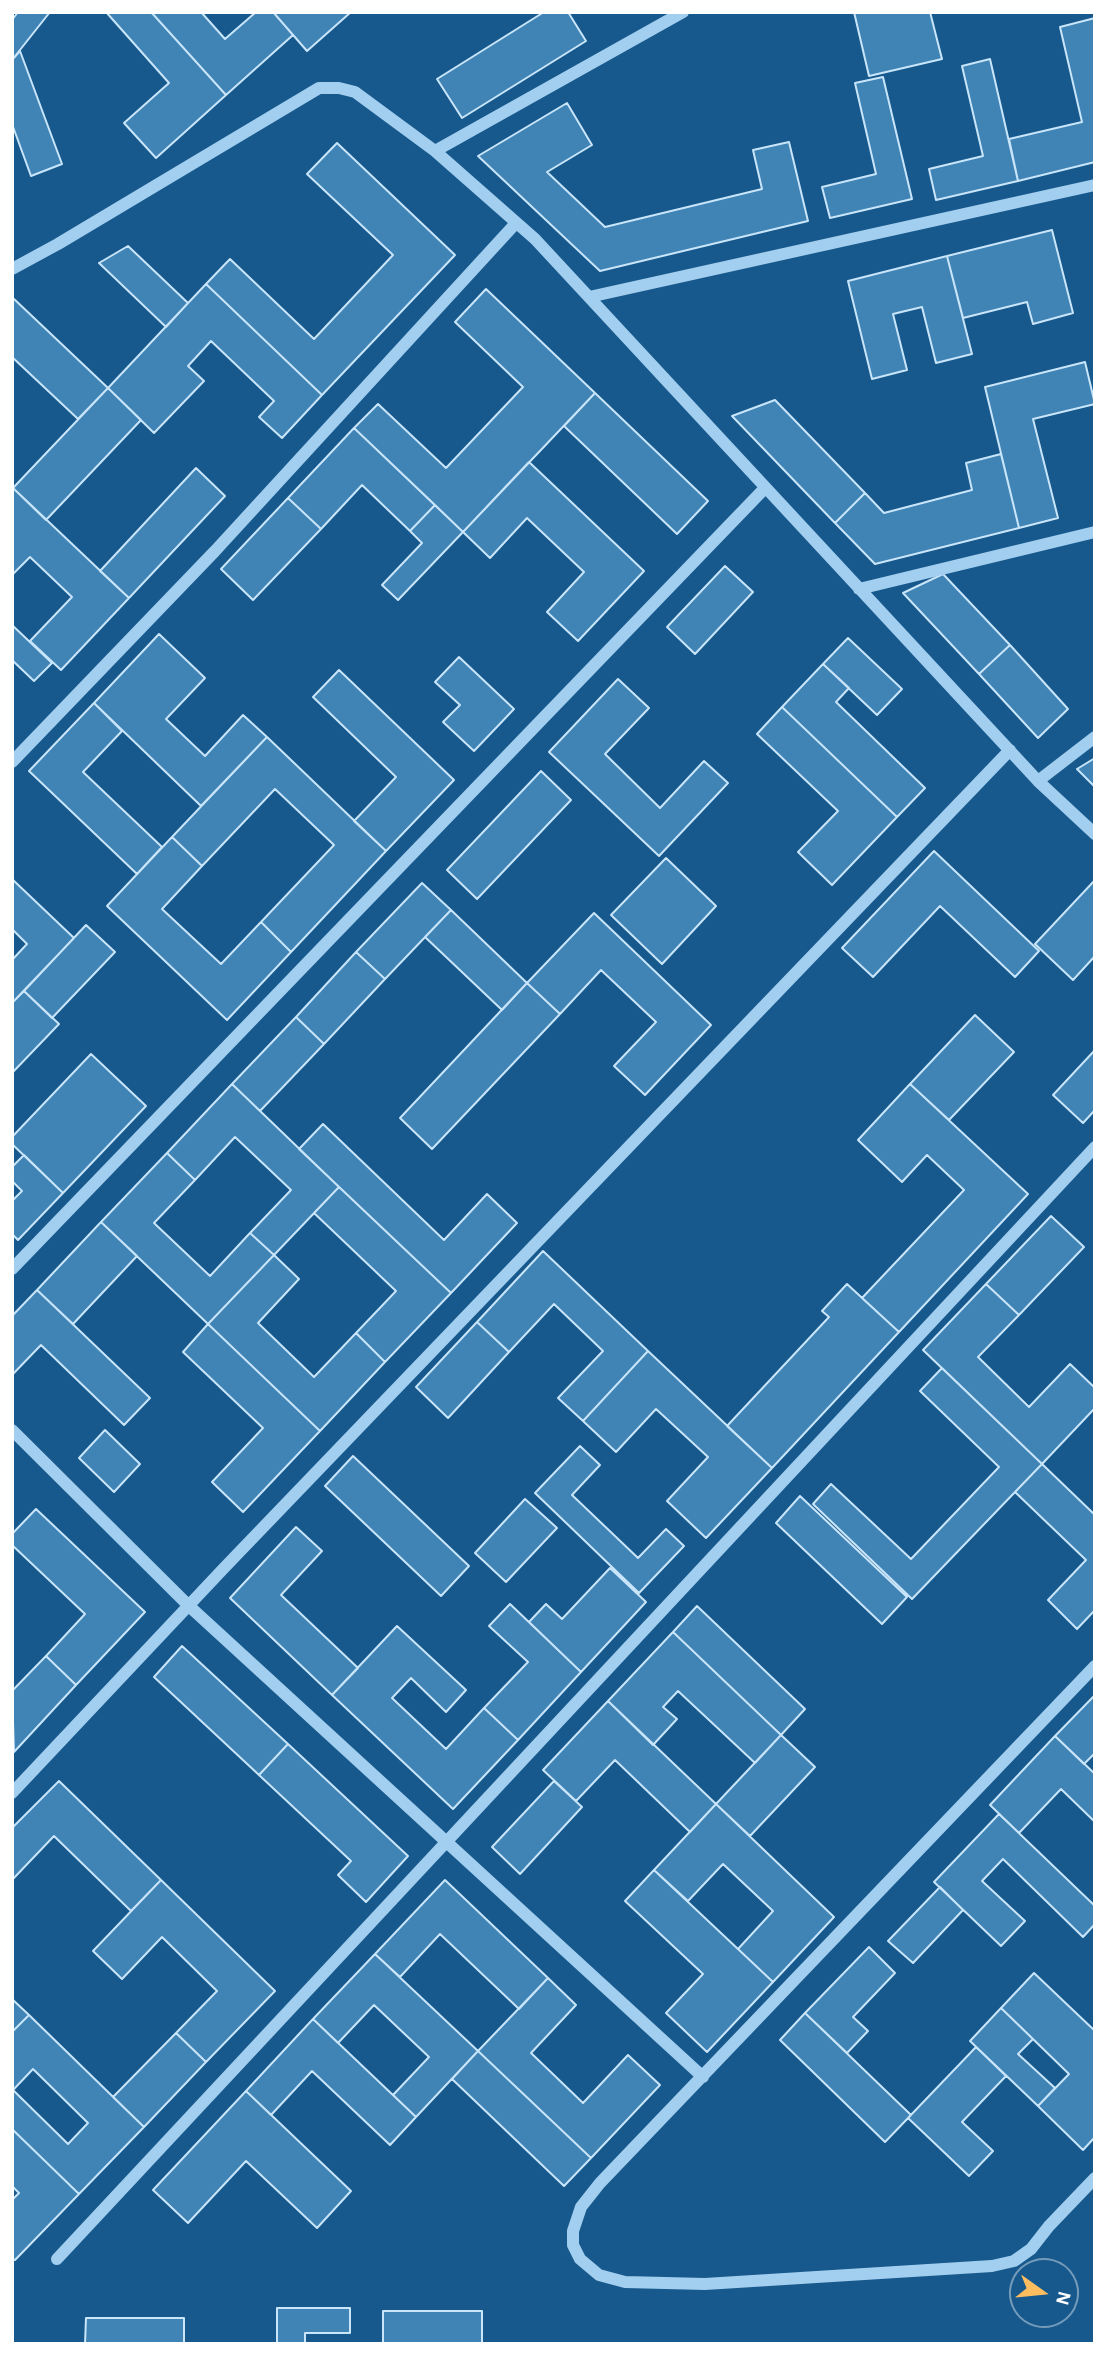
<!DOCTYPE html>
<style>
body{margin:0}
#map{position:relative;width:1107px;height:2356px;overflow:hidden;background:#17598c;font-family:"Alegreya Sans",sans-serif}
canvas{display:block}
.frame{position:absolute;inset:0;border:14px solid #fff;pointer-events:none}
.north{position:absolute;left:1009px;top:2258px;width:70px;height:70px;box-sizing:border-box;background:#17598c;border:2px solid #749bba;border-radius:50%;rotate:105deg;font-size:19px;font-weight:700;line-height:28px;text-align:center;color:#fff}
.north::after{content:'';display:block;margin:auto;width:24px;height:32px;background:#ffbd60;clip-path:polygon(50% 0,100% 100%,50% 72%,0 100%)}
</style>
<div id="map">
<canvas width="1107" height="2356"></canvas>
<div class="frame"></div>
<div class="north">N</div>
</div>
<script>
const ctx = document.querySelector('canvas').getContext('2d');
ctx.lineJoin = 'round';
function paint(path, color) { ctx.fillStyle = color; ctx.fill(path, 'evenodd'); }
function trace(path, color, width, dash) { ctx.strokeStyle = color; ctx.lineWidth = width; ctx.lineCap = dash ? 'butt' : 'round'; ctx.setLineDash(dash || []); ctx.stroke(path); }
const building = new Path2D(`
 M18 12H50L12 60V20Z
 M106 12H151L226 95 156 158 124 123 169 83Z
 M151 12H201L225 39 256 12H273L293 35 226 95Z
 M273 12H351L307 51Z
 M544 12H568L586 41 462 118 437 79Z
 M854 12H930L942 59 869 76Z
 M1095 18V162L1018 181 1009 139 1082 122 1060 27Z
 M20 51 62 164 31 176 12 124V60Z
 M990 59 1018 181 936 200 929 169 983 156 962 66Z
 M883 77 912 199 830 218 822 187 876 174 855 83Z
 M567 103 592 145 547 172 605 227 762 189 753 150 789 142 808 221 600 271 478 156Z
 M337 143 455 255 322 395 206 284 230 259 314 339 393 255 307 174Z
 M1052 230 1073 313 1033 324 1027 302 963 318 947 256Z
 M128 246 188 303 166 327 99 263Z
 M947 256 972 354 936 363 922 307 893 314 907 370 872 379 848 281Z
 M206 284 322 395 282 438 259 417 274 401 211 341 188 366 204 381 154 433 108 388Z
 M486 289 595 393 463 532 354 428 378 404 446 468 523 387 455 322Z
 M14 299 108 388 78 419 12 357V301Z
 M1085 362 1095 404 1033 419 1058 518 1019 528 985 387Z
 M108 388 141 420 46 520 13 488Z
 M595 393 708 501 677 534 564 426Z
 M775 400 865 493 835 523 732 416Z
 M354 428 435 505 410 531 362 485 321 529 288 498Z
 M1001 454 1019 528 875 564 835 523 865 493 884 513 972 490 966 463Z
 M529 462 644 571 578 641 547 612 584 572 527 518 490 558 463 532Z
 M196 468 225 496 129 598 100 571Z
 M13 488 129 598 61 670 30 641 72 597 30 557 12 575Z
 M288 498 321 529 253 600 221 569Z
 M435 505 463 532 398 600 382 585 422 543 410 531Z
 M725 566 753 592 695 654 667 627Z
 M943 574 1010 645 979 674 903 593Z
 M12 625 52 663 34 681 12 660Z
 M159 634 205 678 166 719 205 756 243 715 267 737 201 806 94 703Z
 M848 638 902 689 877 715 823 664Z
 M1010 645 1068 709 1038 738 979 674Z
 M459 657 514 709 474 751 443 722 460 705 435 682Z
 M823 664 849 688 836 702 925 788 897 817 782 707Z
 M339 670 454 780 386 851 354 821 396 777 313 697Z
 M618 679 649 708 605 754 660 808 704 761 728 783 659 856 549 752Z
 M94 703 122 731 83 772 162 847 137 874 29 771Z
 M782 707 897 817 832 885 798 852 838 811 757 734Z
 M267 737 386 851 291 952 261 922 334 845 275 789 202 866 172 837Z
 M1095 758V787L1077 769Z
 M541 771 571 800 477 899 447 870Z
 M172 837 202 866 162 909 221 964 261 922 291 952 227 1020 107 906Z
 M934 851 1039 951 1015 977 940 906 873 977 842 948Z
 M666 858 716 906 662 964 611 915Z
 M12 879 74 938 12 1003V960L27 944 12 929Z
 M1095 880V956L1073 980 1035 944Z
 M422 883 451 910 385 979 356 952Z
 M451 910 527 983 502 1010 425 937Z
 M594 913 711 1025 645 1095 614 1066 656 1022 601 970 560 1014 527 983Z
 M86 925 115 952 52 1018 24 991Z
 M356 952 385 979 324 1044 296 1017Z
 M527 983 560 1014 432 1149 400 1118Z
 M24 991 59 1024 12 1073V1003Z
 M975 1015 1014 1052 949 1120 910 1084Z
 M296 1017 324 1044 260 1111 232 1084Z
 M1095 1050V1110L1083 1123 1053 1095Z
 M91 1054 146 1106 63 1193 12 1144V1137Z
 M232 1084 339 1187 274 1255 250 1233 291 1190 235 1137 195 1180 167 1153Z
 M910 1084 1028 1194 899 1332 862 1298 964 1190 927 1155 902 1182 858 1140Z
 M323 1124 444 1240 487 1194 517 1223 451 1293 299 1149Z
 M167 1153 195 1180 154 1223 210 1276 250 1233 274 1255 208 1324 101 1222Z
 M24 1155 63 1193 18 1240 12 1234V1201L22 1191 12 1181V1167Z
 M339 1187 451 1293 385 1362 356 1333 396 1291 314 1213Z
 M1051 1216 1084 1247 1019 1315 986 1284Z
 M101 1222 137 1256 73 1324 37 1290Z
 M543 1251 648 1351 583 1421 558 1398 603 1351 554 1304 509 1352 477 1322Z
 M274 1255 299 1279 258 1323 314 1377 356 1333 385 1362 320 1431 208 1324Z
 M847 1284 899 1332 772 1468 727 1426 829 1317 822 1311Z
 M986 1284 1019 1315 978 1357 1029 1407 1070 1364 1095 1388V1408L1042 1464 923 1350Z
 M37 1290 150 1398 124 1425 41 1345 12 1375V1316Z
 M477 1322 509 1352 448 1418 416 1387Z
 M208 1324 320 1431 243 1512 212 1482 263 1428 183 1352Z
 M648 1351 772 1468 706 1538 667 1501 708 1457 656 1409 616 1452 583 1421Z
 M942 1368 1042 1464 912 1599 813 1504 831 1484 911 1559 999 1467 920 1391Z
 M105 1430 140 1464 114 1492 79 1458Z
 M580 1446 600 1465 572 1495 638 1558 666 1529 684 1546 639 1593 535 1493Z
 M353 1456 469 1566 441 1596 325 1486Z
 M1042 1464 1095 1515V1610L1077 1629 1048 1600 1086 1560 1015 1492Z
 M800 1496 907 1597 882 1624 776 1523Z
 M525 1499 557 1528 506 1582 475 1553Z
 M36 1509 145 1612 76 1685 46 1656 85 1614 12 1545V1534Z
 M296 1527 322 1551 281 1595 358 1668 332 1695 230 1598Z
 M610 1568 646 1602 581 1672 529 1622 546 1604 562 1619Z
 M510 1604 581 1672 518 1740 484 1708 528 1662 489 1626Z
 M697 1606 805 1709 781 1735 673 1632Z
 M397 1626 466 1690 446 1712 411 1678 392 1698 446 1749 484 1708 518 1740 453 1809 332 1695Z
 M673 1632 781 1735 755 1763 678 1691 663 1707 677 1719 653 1745 608 1701Z
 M182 1646 288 1744 259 1775 154 1677Z
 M46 1656 76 1685 14 1752 12 1691Z
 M1095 1695V1753L1084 1764 1055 1736Z
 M608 1701 716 1804 690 1832 615 1760 576 1801 543 1770Z
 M781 1735 815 1767 750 1836 716 1804Z
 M1055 1736 1095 1774V1822L1061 1789 1019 1833 990 1805Z
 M288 1744 408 1856 366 1902 338 1875 351 1861 259 1775Z
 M59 1781 161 1880 131 1911 54 1836 12 1880V1828Z
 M554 1781 582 1807 520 1874 492 1847Z
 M716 1804 834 1917 773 1982 738 1949 773 1911 723 1864 688 1901 654 1870Z
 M999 1814 1095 1906V1924L1083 1937 1003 1859 982 1881 1025 1921 1001 1946 934 1882Z
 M654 1870 773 1982 707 2052 666 2013 703 1974 625 1901Z
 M161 1880 275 1991 206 2062 176 2033 217 1991 162 1937 122 1979 93 1951Z
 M445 1880 548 1978 519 2009 440 1934 400 1977 375 1954Z
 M940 1887 963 1910 913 1963 888 1941Z
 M869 1947 895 1973 853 2017 868 2031 847 2053 805 2013Z
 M375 1954 478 2051 416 2117 393 2095 429 2057 374 2005 338 2043 313 2019Z
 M1034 1973 1095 2031V2137L1083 2150 1038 2106 1069 2074 1001 2008Z
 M548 1978 576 2005 531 2053 583 2103 628 2055 660 2085 591 2158 478 2051Z
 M12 1999 29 2015 12 2032Z
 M1001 2008 1033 2039 1018 2054 1055 2088 1038 2106 970 2041Z
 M805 2013 911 2115 885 2142 780 2040Z
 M29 2015 144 2127 79 2194 12 2129V2032ZM33 2069 88 2123 68 2144 13 2090Z
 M313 2019 416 2117 390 2145 312 2071 271 2115 246 2091Z
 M176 2033 206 2062 144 2127 113 2097Z
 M976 2047 1006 2076 962 2122 993 2151 969 2176 908 2118Z
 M478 2051 591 2158 564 2186 452 2079Z
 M246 2091 351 2191 317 2228 246 2161 188 2223 153 2190Z
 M12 2129 79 2194 15 2260 12 2259V2200L19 2193 12 2186Z
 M277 2308H350V2333H305V2344H277Z
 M383 2311H482V2344H383Z
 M86 2318H184V2344H85Z`);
paint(building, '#4083b5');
trace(building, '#c8e5fa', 2);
trace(new Path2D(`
 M435 151 683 12
 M12 269 58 244 319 88H339L355 92 435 151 535 239 1038 781 1095 834
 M589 297 1095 185
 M859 589 1095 532
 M12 762 215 551 516 223
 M1038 781 1095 737
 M12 1269 765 488
 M12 1430 189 1606 703 2077
 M1095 1666 600 2183 581 2207 573 2231V2245L580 2259 599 2275 625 2282 705 2284 992 2266 1014 2261 1031 2249 1049 2226 1095 2178
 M12 1793 224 1568 1010 750
 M57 2259 1095 1147`), '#a2ceef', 12);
</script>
